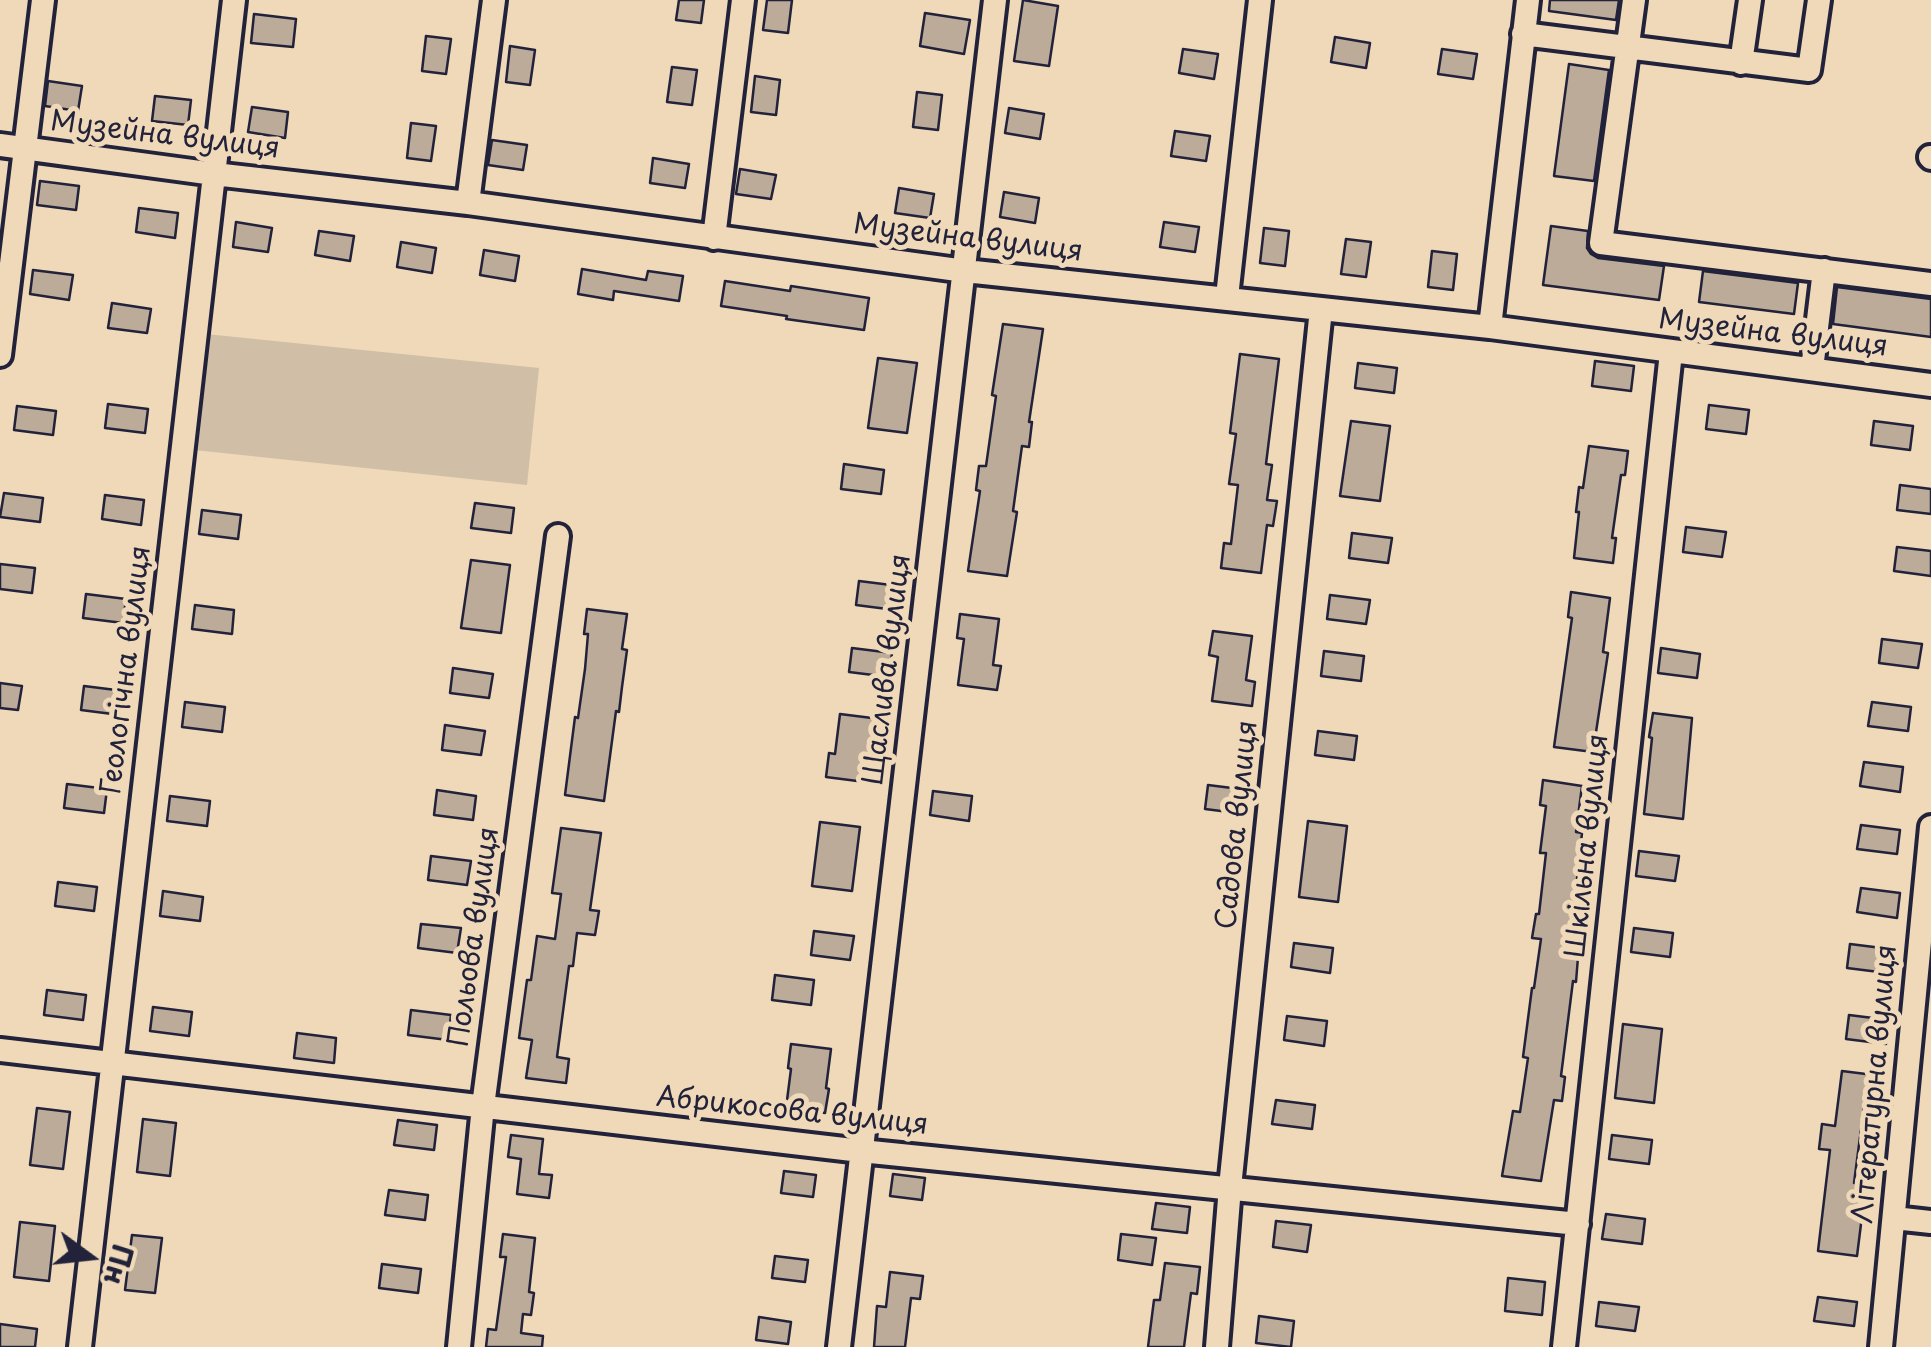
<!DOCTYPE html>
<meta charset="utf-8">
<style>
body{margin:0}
#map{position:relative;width:1931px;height:1347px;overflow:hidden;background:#efd9b8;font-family:"Playpen Sans",sans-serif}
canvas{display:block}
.north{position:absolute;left:40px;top:1207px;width:100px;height:100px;-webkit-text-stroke:8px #efd9b8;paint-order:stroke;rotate:105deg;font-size:28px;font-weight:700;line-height:40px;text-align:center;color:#22223b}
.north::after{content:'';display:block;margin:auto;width:35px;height:45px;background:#22223b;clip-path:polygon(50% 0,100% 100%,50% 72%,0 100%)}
</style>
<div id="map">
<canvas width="1931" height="1347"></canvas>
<div class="north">Пн</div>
</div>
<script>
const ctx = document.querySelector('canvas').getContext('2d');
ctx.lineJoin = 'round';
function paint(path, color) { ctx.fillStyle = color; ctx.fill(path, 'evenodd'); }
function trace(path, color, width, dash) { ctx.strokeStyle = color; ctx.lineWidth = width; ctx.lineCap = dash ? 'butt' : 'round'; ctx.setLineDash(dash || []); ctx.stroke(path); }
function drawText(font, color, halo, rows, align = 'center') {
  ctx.font = font + ' "Playpen Sans",sans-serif'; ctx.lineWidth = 10; ctx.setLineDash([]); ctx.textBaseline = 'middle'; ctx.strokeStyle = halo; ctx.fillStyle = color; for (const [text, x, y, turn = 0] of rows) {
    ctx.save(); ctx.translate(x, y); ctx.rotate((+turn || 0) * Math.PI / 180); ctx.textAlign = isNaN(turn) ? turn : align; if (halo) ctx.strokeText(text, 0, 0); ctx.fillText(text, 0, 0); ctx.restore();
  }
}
paint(new Path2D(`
 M206 334 539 368 527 485 194 450Z`), '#d1bea6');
const building = new Path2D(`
 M679 0H704L701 23 676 20Z
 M767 0H792L788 33 763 30Z
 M1023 0 1058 6 1049 66 1014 61Z
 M1550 0H1619L1616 20 1549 11Z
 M925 13 970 20 964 54 920 46Z
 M254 14 296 19 293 47 251 43Z
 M426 36 451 39 446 74 422 71Z
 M1335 37 1370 43 1366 68 1331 62Z
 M510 46 535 50 530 85 506 82Z
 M1183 49 1218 54 1214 79 1179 73Z
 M1442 49 1477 54 1473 79 1438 74Z
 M1569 64 1609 70 1594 181 1554 176Z
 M672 67 697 70 692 105 667 102Z
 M755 76 780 80 776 115 751 112Z
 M48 81 82 86 78 111 45 106Z
 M917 92 942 95 938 130 913 127Z
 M155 96 191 100 188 125 152 121Z
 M252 107 288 112 285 138 248 132Z
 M1009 108 1044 114 1040 139 1005 133Z
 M411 123 436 126 431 161 407 158Z
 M1175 131 1210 136 1206 161 1171 156Z
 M492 140 527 145 523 170 488 165Z
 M653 158 689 164 685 188 650 183Z
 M740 169 776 175 771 199 736 194Z
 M40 181 79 186 76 210 37 205Z
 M899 188 934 194 930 218 895 213Z
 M1004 192 1039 198 1035 223 1000 217Z
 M139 208 178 213 175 238 136 232Z
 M236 222 272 228 268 252 233 247Z
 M1164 222 1199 227 1195 252 1160 247Z
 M1551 226 1588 231 1587 248 1591 254 1598 258 1664 266 1659 300 1543 285Z
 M1264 228 1289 231 1285 266 1260 263Z
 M319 231 354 236 350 261 315 255Z
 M1346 239 1371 242 1366 277 1341 274Z
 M401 242 436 248 432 273 397 267Z
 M484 250 519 256 515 281 480 275Z
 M1432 251 1457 254 1453 290 1428 287Z
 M582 269 646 280 648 271 683 276 679 301 614 291 613 300 578 294Z
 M33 270 73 275 69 300 30 294Z
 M1703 271 1798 283 1794 314 1699 302Z
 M725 281 790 291 791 286 869 298 864 330 786 319 787 316 721 306Z
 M1837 287 1931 299V337L1833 324Z
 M112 303 151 309 147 333 108 328Z
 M1003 324 1043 329 1029 422H1032L1029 447 1022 446 1013 511 1017 512 1007 576 968 571 980 491 976 490 979 466H986L996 396 992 395Z
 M1240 354 1279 359 1266 464 1272 465 1267 500 1277 501 1273 526 1267 525 1261 573 1221 568 1224 543 1231 544 1238 485 1229 484 1236 434 1230 433Z
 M878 358 917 363 907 433 868 428Z
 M1595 361 1634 366 1631 391 1592 386Z
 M1358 363 1397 368 1394 393 1355 388Z
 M108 404 148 409 145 433 105 428Z
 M1709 405 1749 410 1746 434 1706 429Z
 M17 406 56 411 53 435 14 430Z
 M1351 421 1390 426 1380 501 1340 496Z
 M1874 421 1913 426 1910 450 1871 445Z
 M1589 446 1628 451 1625 475H1621L1612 538H1616L1613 563 1574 558 1579 512H1576L1579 487 1583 488Z
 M844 464 884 470 881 494 841 489Z
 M1900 485 1931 489V514L1897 510Z
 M4 493 43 498 40 522 0 517Z
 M105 495 144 500 141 525 102 519Z
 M475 503 514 508 511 533 471 528Z
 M202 510 241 515 238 539 199 534Z
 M1686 527 1726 532 1722 557 1683 552Z
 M1352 533 1392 538 1388 563 1349 558Z
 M1897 547 1931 551V576L1894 571Z
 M471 560 510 565 501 633 461 628Z
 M0 564 35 568 32 593 0 589Z
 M859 581 899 586 895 610 856 605Z
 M1571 592 1610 598 1603 652 1608 653 1593 752 1554 747 1572 618 1568 617Z
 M86 594 126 599 123 623 83 618Z
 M1330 595 1370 600 1366 624 1327 619Z
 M195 605 234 610 232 634 192 629Z
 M587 609 627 614 622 649 627 650 622 687 619 712 616 711 604 801 565 795 575 717 578 718 585 669 588 634H584Z
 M960 614 999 619 993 665 1001 666 997 690 958 685 964 639 957 638Z
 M1213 631 1252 636 1246 680 1255 682 1252 706 1212 701 1218 657 1209 655Z
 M1882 639 1922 644 1918 668 1879 663Z
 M852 648 892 653 889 677 849 672Z
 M1661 648 1700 654 1697 678 1658 673Z
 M1324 651 1364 656 1361 681 1321 676Z
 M453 668 493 674 489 698 450 693Z
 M0 683 22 686 18 710 0 708Z
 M84 686 124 691 120 715 81 710Z
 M185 702 225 707 222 732 182 727Z
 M1872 702 1911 707 1908 731 1868 726Z
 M1653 713 1692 718 1683 819 1644 814 1652 738 1649 737Z
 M840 714 880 719 877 744 870 743 865 782 826 777 829 753 835 754Z
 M445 725 485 731 481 755 442 750Z
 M1318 731 1357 736 1354 760 1315 755Z
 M1864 762 1903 767 1900 792 1860 786Z
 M1543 780 1582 786 1576 832 1582 833 1577 879 1583 880 1580 904H1577L1570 956 1578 957 1576 982 1573 981 1561 1076 1565 1077 1562 1101 1554 1100 1541 1181 1502 1176 1513 1111 1520 1112 1528 1058 1523 1057 1532 988H1534L1541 939 1532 938 1536 914H1539L1546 853H1540L1546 806 1540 805Z
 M67 784 107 789 104 813 64 808Z
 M1208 785 1248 790 1245 814 1205 809Z
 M437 790 476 796 473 820 434 815Z
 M933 791 972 796 969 821 930 815Z
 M170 796 210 801 207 826 167 821Z
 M1308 821 1347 826 1338 902 1299 897Z
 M820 822 860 827 852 891 812 886Z
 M1861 825 1900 830 1897 854 1857 849Z
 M561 828 601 833 590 910 599 911 595 935 577 933 573 966H569L557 1057 569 1059 566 1083 526 1078 532 1040 519 1038 527 980H531L537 936 555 939 561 894 552 893Z
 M1639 851 1679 856 1675 881 1636 876Z
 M431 856 471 861 467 885 428 880Z
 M58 882 97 887 94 911 55 906Z
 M1861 888 1900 893 1897 918 1857 912Z
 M163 891 203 897 200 921 160 916Z
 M421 924 461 928 457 953 418 948Z
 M1634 928 1673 933 1670 957 1631 952Z
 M814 931 854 936 850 960 811 955Z
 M1294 943 1333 948 1330 973 1291 967Z
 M1850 944 1890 949 1887 973 1847 968Z
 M775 975 814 980 811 1005 772 1000Z
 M47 990 86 995 83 1020 44 1015Z
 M153 1007 192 1012 189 1036 150 1031Z
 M411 1010 451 1015 448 1040 408 1035Z
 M1849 1015 1889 1020 1886 1044 1846 1039Z
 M1287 1016 1327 1021 1324 1046 1284 1040Z
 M1623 1024 1662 1029 1654 1103 1615 1098Z
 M297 1033 336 1038 334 1063 294 1058Z
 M791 1044 831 1049 826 1088 829 1089 825 1113 786 1108 791 1069 788 1068Z
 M1842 1071 1882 1076 1878 1101 1865 1099 1854 1183 1866 1184 1857 1256 1818 1251 1830 1150 1819 1149 1822 1124 1835 1126Z
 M1276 1100 1315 1105 1312 1129 1272 1124Z
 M37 1108 70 1112 63 1169 30 1165Z
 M143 1119 176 1123 170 1176 137 1172Z
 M398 1120 437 1125 434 1150 394 1145Z
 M511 1135 543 1139 539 1174 552 1175 549 1198 517 1194 521 1159 508 1157Z
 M1612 1135 1652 1140 1649 1164 1609 1159Z
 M784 1171 816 1175 813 1197 781 1193Z
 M893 1174 925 1178 922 1200 890 1196Z
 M389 1190 428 1195 425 1220 385 1215Z
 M1156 1203 1190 1207 1187 1233 1152 1229Z
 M1606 1214 1645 1219 1642 1244 1602 1239Z
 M1276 1221 1311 1225 1307 1252 1273 1247Z
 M20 1222 55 1226 49 1281 14 1277Z
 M503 1234 535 1238 529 1292 534 1293 531 1315 523 1314 521 1333 543 1336 542 1347H486L488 1329 496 1330 506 1257H500Z
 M1121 1234 1156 1238 1152 1265 1118 1260Z
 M132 1235 162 1238 155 1293 125 1290Z
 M775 1256 808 1260 805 1282 772 1278Z
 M1165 1263 1200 1267 1197 1294 1191 1293 1184 1347H1148L1154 1300H1160Z
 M382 1264 421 1269 418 1293 379 1288Z
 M890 1272 923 1276 920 1299 911 1298 905 1347H874L877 1306 886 1307Z
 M1508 1278 1545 1282 1542 1315 1505 1311Z
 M1818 1297 1857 1302 1854 1326 1814 1321Z
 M1599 1302 1639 1307 1635 1331 1596 1326Z
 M1259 1316 1294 1321 1291 1347 1256 1343Z
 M759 1317 791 1322 788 1344 756 1340Z
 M0 1324 37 1329 35 1347H0Z`);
paint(building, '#bcab99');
trace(building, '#22223b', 2.5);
const minor = new Path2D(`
 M1634 0 1601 243 1931 284
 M1523 34 1809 70 1819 0
 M1741 63 1750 0
 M0 145 214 174 468 203 965 271 1490 327 1931 385
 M1930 157 1931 158
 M468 203 494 0
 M714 238 743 0
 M1227 297 1260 0
 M1490 327 1528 0
 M0 355 43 0
 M1812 369 1824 270
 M0 1050 861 1151 1578 1224
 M1894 1218 1931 1222
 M80 1347 234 0
 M459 1347 483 1106 558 536
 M839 1347 995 0
 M1217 1347 1230 1187 1321 309
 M1564 1347 1671 352
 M1881 1347 1931 827`);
trace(minor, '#22223b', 30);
trace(minor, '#efd9b8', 22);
drawText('28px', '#22223b', '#efd9b8', [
 ["Музейна вулиця",165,136,7],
 ["Музейна вулиця",968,239,7],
 ["Музейна вулиця",1773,334,7],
 ["Геологічна вулиця",127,670,-83],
 ["Щаслива вулиця",888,670,-83],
 ["Садова вулиця",1238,825,-84],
 ["Шкільна вулиця",1588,846,-84],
 ["Польова вулиця",475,937,-82],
 ["Літературна вулиця",1876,1084,-85],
 ["Абрикосова вулиця",792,1112,6]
]);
</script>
